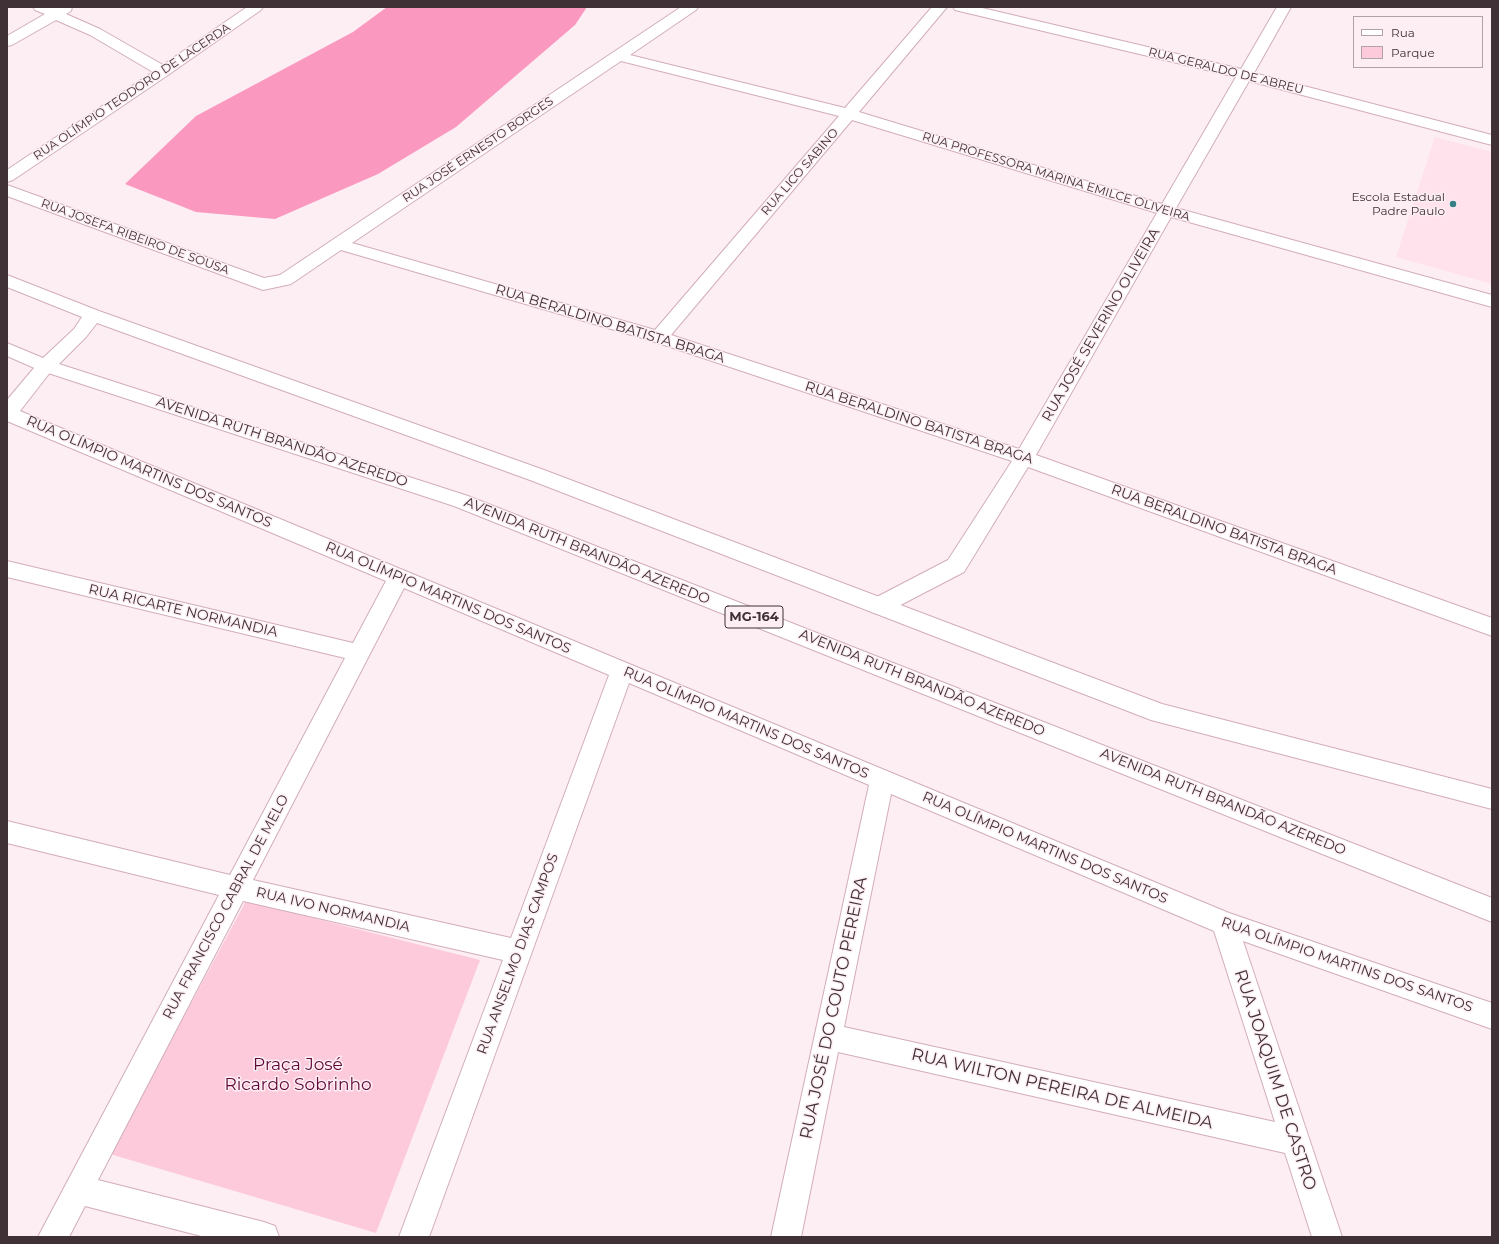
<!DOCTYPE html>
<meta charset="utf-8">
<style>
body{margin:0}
#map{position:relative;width:1499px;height:1244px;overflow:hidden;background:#fdeef3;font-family:Montserrat,sans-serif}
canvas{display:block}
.frame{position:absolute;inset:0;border:8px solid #3f3136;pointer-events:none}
.legend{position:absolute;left:1353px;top:16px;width:130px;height:52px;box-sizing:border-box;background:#fdeef3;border:1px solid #b1a2a7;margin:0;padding:5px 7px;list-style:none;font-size:12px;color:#3f3136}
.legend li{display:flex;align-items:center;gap:8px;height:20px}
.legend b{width:20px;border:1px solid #b1a2a7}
</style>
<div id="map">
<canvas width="1499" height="1244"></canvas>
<div class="frame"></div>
<ul class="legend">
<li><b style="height:5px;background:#fff"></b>Rua</li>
<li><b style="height:11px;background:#fdcadc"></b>Parque</li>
</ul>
</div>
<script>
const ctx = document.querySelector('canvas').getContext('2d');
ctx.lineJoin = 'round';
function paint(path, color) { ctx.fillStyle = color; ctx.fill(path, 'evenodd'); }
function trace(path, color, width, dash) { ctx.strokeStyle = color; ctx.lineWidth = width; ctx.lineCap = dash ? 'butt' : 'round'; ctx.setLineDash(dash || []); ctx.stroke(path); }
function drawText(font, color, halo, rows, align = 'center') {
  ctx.font = font + ' Montserrat,sans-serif'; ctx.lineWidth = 3; ctx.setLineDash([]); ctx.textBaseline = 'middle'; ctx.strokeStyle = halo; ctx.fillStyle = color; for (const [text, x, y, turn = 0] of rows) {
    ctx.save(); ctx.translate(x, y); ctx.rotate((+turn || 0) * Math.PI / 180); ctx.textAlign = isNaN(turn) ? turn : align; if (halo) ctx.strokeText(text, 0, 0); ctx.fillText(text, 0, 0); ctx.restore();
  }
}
paint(new Path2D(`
 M1435 137 1492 152V284L1396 257Z`), '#ffe2ec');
paint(new Path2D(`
 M246 901 480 960 376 1233 110 1154Z`), '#fdcadc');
paint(new Path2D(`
 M387 7H587L575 25 456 127 378 174 275 219 196 212 125 184 196 116 353 32Z`), '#fb98bf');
const minor = new Path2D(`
 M33 7H52L55 8 57 7H72L71 11 66 14 100 29 163 65 247 7H263L261 10 168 75 13 180 7 182V170L153 72 90 35 56 20 12 45 7 46V36L45 14 35 10Z
 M681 7H698L696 10 630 55 845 108 932 7H947L859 112 1162 204 1236 77 955 10 953 7H978L1241 69 1277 7H1291L1254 73 1492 135V145L1249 81 1176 208 1492 295V307L1171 217 1036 455 1492 618V636L1028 467 964 572 887 612 879 614 871 612 868 606 871 600 948 560 1012 461 652 341 341 250 291 284 263 290 7 196V185L264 278 280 275ZM621 61 839 116 655 330 352 243ZM852 120 1157 213 1019 449 671 335Z
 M46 360 53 362 55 366 20 411 1229 913 1492 1003V1029L1243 941 1342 1237H1312L1285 1153 838 1052 801 1237H771L869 785 629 683 429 1237H399L503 960 243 901 98 1180 264 1222 275 1226 279 1237H205L85 1206 69 1237H38L219 895 7 843V821L230 875 345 658 7 577V561L353 643 386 581 7 421V400L39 362ZM404 588 609 675 511 938 253 880ZM891 794 1214 931 1275 1122 844 1027Z`);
const major = new Path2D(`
 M7 275 99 311 544 470 1162 704 1492 789V809L1151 720 530 480 97 323 86 337 59 364 468 496 1492 898V922L454 506 39 370 7 356V343L43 358 74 329 82 317 7 287Z`);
trace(minor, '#d2adba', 2);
trace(major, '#d2adba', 2);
paint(minor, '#fff');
paint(major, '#fff');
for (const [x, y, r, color] of [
 [1453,204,4,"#387f87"]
]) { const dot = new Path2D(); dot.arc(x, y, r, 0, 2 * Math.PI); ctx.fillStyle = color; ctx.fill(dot); trace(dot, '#fdeef3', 1.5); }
drawText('12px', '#3f3136', '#fdeef3', [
 ["RUA GERALDO DE ABREU",1226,71,14],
 ["RUA OLÍMPIO TEODORO DE LACERDA",132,92,-34],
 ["RUA JOSÉ ERNESTO BORGES",478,150,-34],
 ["RUA LICO SABINO",800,172,-49],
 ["RUA PROFESSORA MARINA EMILCE OLIVEIRA",1056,177,17],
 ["RUA JOSEFA RIBEIRO DE SOUSA",135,237,20]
]);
drawText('12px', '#3f3136', '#fdeef3', [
 ["Escola Estadual",1445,197],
 ["Padre Paulo",1445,211]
], 'right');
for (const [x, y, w] of [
 [754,617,58]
]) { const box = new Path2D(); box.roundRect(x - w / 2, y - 11, w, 22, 3); ctx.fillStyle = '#fdeef3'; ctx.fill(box); trace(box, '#3f3136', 1); }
drawText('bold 13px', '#3f3136', null, [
 ["MG-164",754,617]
]);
drawText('14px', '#3f3136', '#fdeef3', [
 ["RUA BERALDINO BATISTA BRAGA",610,324,17],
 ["RUA JOSÉ SEVERINO OLIVEIRA",1101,325,-60],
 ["RUA BERALDINO BATISTA BRAGA",919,423,18],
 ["AVENIDA RUTH BRANDÃO AZEREDO",282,442,18],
 ["RUA OLÍMPIO MARTINS DOS SANTOS",149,472,23],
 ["RUA BERALDINO BATISTA BRAGA",1224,530,20],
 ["AVENIDA RUTH BRANDÃO AZEREDO",587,551,22],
 ["RUA OLÍMPIO MARTINS DOS SANTOS",448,598,23],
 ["RUA RICARTE NORMANDIA",183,611,13],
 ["AVENIDA RUTH BRANDÃO AZEREDO",922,683,22],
 ["RUA OLÍMPIO MARTINS DOS SANTOS",746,723,23],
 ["AVENIDA RUTH BRANDÃO AZEREDO",1223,802,22],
 ["RUA OLÍMPIO MARTINS DOS SANTOS",1045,848,23],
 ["RUA FRANCISCO CABRAL DE MELO",226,907,-62],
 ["RUA IVO NORMANDIA",333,910,13],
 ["RUA ANSELMO DIAS CAMPOS",518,954,-70],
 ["RUA OLÍMPIO MARTINS DOS SANTOS",1347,965,19]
]);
drawText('17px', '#3f3136', '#fdeef3', [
 ["RUA JOSÉ DO COUTO PEREIRA",834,1008,-78],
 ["RUA JOAQUIM DE CASTRO",1275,1080,72],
 ["RUA WILTON PEREIRA DE ALMEIDA",1062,1089,13]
]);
drawText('17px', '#600837', '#fdeef3', [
 ["Praça José",298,1065],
 ["Ricardo Sobrinho",298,1085]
]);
</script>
